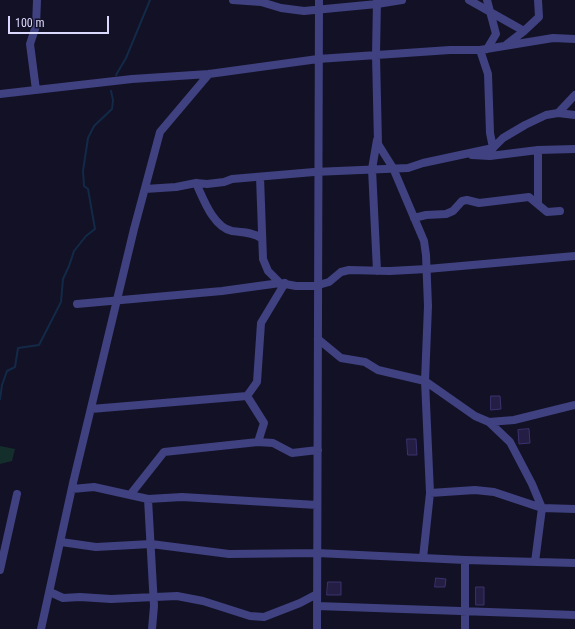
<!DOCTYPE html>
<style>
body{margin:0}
#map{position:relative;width:575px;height:629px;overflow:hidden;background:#131125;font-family:"Roboto Condensed",sans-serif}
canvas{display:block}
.scale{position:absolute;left:8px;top:16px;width:101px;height:18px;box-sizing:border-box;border:2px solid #dad8fc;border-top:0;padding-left:5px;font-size:12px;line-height:14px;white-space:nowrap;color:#dad8fc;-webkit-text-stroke:3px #131125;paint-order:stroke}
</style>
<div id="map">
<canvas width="575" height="629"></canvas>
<div class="scale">100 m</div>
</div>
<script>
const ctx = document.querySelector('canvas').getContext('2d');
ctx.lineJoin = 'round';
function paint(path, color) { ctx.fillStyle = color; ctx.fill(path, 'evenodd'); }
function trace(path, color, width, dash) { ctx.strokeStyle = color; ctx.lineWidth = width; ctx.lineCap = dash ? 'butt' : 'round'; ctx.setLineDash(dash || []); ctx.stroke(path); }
paint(new Path2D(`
 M0 446 15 449 12 461 0 464Z`), '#142e2c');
trace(new Path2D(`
 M116 75 126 58 150 0
 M0 399 2 385 7 371 15 367 18 348 39 345 61 302 63 279 69 266 74 251 86 236 95 229 88 189 84 186 83 171 88 138 94 126 112 109 113 100 111 91`), '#122a48', 2);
const building = new Path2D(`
 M491 396H500L501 409 491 410Z
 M529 429 530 443 519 444 518 430Z
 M407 439H416L417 455H408Z
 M436 578 446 579 445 587H435Z
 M328 582H341V595H327Z
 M476 587H484V605H476Z`);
paint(building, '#241e44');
trace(building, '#3b326f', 1);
trace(new Path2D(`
 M233 0 261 2 281 8 304 11 377 4 402 0
 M377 0 376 55 378 144 393 168 424 241 426 255 428 306 425 381 430 493 423 558
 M469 0 524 31
 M506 45 524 31 539 17 538 0
 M487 49 496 34 487 0
 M480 50 488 74 490 133 493 148
 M36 90 30 44 36 26 37 0
 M0 94 132 79 209 74 318 59 450 50H480L553 38 575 39
 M558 113 575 95
 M377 140 372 169 377 271
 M538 150V204
 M472 155 490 156 538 150 575 149
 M260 177 263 259 268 271 280 283
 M196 183C203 198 213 227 232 231 242 232 253 232 261 238
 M145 189 176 187 196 183 207 184 224 182 232 179 314 172 408 168 423 163 493 148 503 138 525 125 546 115 558 113 575 115
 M414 218 426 215 446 214 453 211 462 201 467 200 479 203 529 197 547 212 560 211
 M77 304 222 291 280 283 296 286H315L329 282 341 272 349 270 390 271 427 269 575 256
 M318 339 341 358 365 362 378 370 425 381 475 416 489 422 510 442 532 484 542 508 535 562
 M91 409 247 396
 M489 422 514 420 575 405
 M258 442 264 423 247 396 257 382 261 323 285 283
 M72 489 94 487 148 499 182 497 317 505
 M430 493 475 490 494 492 542 508 575 509
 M130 495 164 452 258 442 273 443 292 453 318 450
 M148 499 154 606 152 629
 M61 542 96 547 151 544 229 554 317 553 465 560 575 563
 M465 560V629
 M0 570 17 494
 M50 592 63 598 80 597 111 599 177 596 203 601 250 616 264 617 300 603 317 594
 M317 606 575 615
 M41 629 73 483 134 229 160 132 209 74
 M317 629 319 0`), '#404180', 8);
</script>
